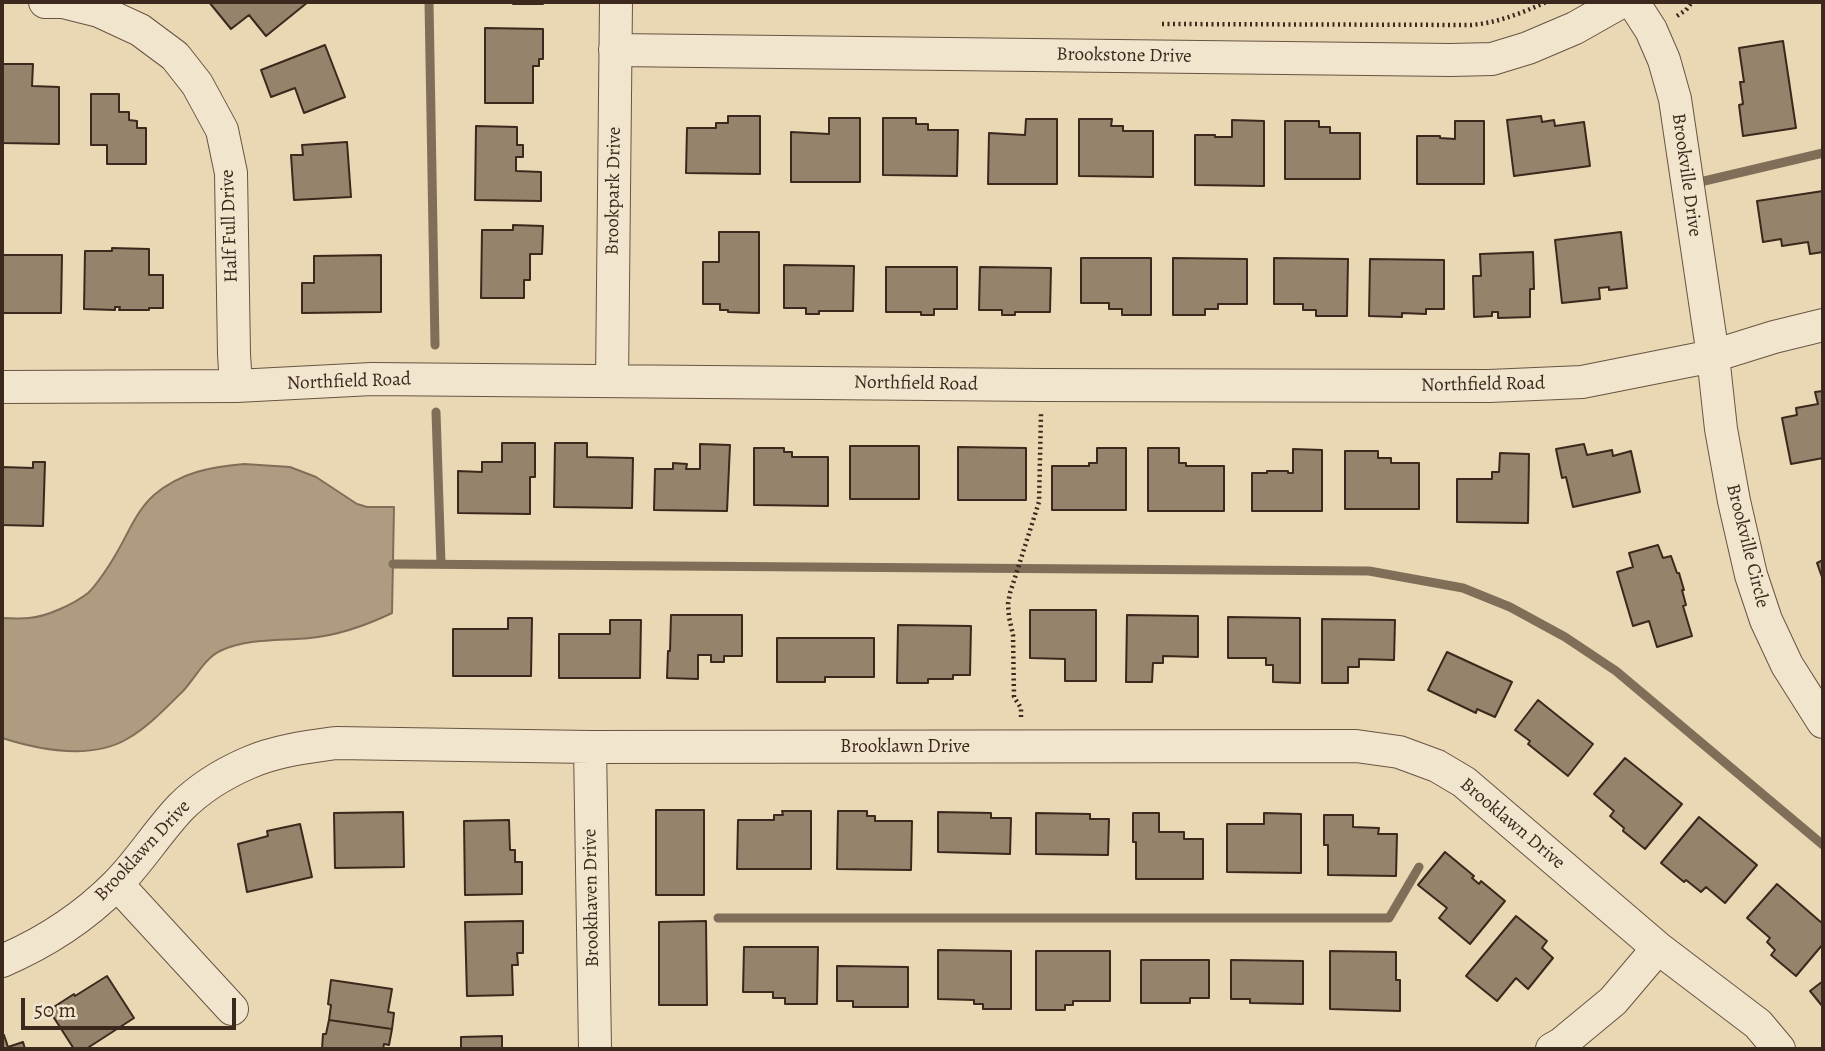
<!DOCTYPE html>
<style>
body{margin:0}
#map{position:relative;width:1825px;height:1051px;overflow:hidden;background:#ead7b4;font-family:Alegreya,serif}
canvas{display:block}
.frame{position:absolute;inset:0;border:4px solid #3c281c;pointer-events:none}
.scale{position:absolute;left:21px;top:998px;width:215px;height:32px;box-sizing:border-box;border:4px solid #3c281c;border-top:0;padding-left:9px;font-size:21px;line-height:24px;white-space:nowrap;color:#3c281c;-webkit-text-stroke:5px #f1e5ce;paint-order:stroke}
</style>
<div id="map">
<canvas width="1825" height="1051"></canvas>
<div class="frame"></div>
<div class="scale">50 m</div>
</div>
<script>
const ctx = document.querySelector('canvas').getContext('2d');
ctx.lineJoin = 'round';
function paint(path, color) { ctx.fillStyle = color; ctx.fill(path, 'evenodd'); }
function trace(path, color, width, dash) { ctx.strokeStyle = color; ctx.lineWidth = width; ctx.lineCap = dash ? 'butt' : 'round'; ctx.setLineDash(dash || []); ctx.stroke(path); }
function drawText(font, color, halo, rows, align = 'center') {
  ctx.font = font + ' Alegreya,serif'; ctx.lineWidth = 5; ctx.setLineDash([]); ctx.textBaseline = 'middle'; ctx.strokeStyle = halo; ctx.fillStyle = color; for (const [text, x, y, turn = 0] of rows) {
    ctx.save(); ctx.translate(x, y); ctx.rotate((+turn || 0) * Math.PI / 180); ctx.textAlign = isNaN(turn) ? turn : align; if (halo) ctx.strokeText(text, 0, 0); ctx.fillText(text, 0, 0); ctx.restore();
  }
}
const water = new Path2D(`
 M244 464 290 467 316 477 357 504 367 507H394L392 613C365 626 339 635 310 638 280 641 248 638 220 651 205 658 195 678 184 690 167 707 148 727 127 739 91 760 40 750 2 738V618C11 618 20 619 29 618 46 617 74 604 88 593 96 586 111 563 116 554 128 534 136 511 154 495 181 472 211 467 244 464Z`);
paint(water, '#af9c80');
trace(water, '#816e58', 2);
trace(new Path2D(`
 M429 2 435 345
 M1700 182 1823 153
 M436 412 441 564
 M393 564 1369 571 1463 588 1510 607 1565 637 1616 671 1823 845
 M718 918H1389L1419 867`), '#816e58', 9);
const building = new Path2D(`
 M209 2H308L266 36 249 15 231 29Z
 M513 2H543V4H513Z
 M485 28 543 29V59H539V66H533V103H485Z
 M1783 41 1796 128 1743 136 1739 105 1743 104 1740 82H1744L1739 48Z
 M325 45 345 97 304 113 295 88 271 97 261 70Z
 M3 64H33L32 86 59 87V144L2 143Z
 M91 94H119V112H129V120L137 121V128H146V164H107V145H91Z
 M728 116H760V174L686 173 687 128H716V123H728Z
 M1541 116 1542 122 1554 120 1555 126 1584 122 1590 166 1514 176 1507 120Z
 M829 118H860V182H791V132L829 134Z
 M883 118H916V124H928V130H958L957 176 883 175Z
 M1026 119H1057V184H988L989 133 1025 135Z
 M1079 119H1112L1111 126H1123V131H1153V177L1079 176Z
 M1232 120 1264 121V186L1195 185V135H1215V137H1232Z
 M1285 121H1319V127H1330V133H1360V179H1285Z
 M1455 121H1484V184H1417V136H1440V138L1455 139Z
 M476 126 517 127V145H523V157H516V171L541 172V201L475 200Z
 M347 142 351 197 294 200 291 155H303L302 145Z
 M1823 191V252L1810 254 1808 242 1782 246 1781 239 1763 242 1757 201Z
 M513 225 543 226 542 254H530V280H524V298H481L482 230H513Z
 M719 232H759V313L728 312V310H720V304H703V262H719Z
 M1621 232 1627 288 1609 290V287L1599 288 1600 299 1562 303 1555 240Z
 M112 248 149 249V275H163V308H149V310H119L120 307H115V310L84 309 85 251H112Z
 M1533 252 1534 289H1530V317L1498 318V312H1492V316L1474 317 1473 276H1481L1480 254Z
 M2 255H62L61 313H2Z
 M381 255V312L302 313V283H314V256Z
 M1081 258H1151V315H1122V309H1109V303H1081Z
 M1173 258 1247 259V304H1218V309H1205V315H1173Z
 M1274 258 1348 259 1347 316H1316V310H1303V304H1274Z
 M1370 259 1444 260V309H1426V314L1402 313V317L1369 316Z
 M784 265 854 266 853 311H819V314H806V308H784Z
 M886 267H957V309H934V315H921V312H886Z
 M980 267 1051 268 1050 312H1015V315H1002V310H979Z
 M1823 391V458L1791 464 1782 418 1797 415 1796 408 1818 404 1815 392Z
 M502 443H535V477H530V514L458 513V471L482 472V462H502Z
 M555 443H587V457L633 458 632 508 554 507Z
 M700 444 730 445 727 511 654 510 655 469H673V463L687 464 686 469H700Z
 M1584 444 1587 455 1612 450 1613 456 1631 451 1640 492 1573 507 1566 477 1562 478 1556 449Z
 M850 446H919V499H850Z
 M958 447 1026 448V500H958Z
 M754 448H784V452H792V457H828V506L754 505Z
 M1097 448H1126V510H1052V466H1089V463H1097Z
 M1148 448H1179V463H1186V466H1224V511H1148Z
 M1293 449 1322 450V511H1252V473H1267V471H1288V473H1293Z
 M1345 451H1378V458H1391V463H1419V509H1345Z
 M1500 453 1529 454 1528 523 1457 522V479H1492V472H1499Z
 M33 462H45L43 526 2 525V467L33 468Z
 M1658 545 1663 558 1671 556 1677 573H1679L1684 590H1682L1686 605 1683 606 1692 636 1657 647 1649 621 1633 626 1617 572 1633 567 1629 553Z
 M1823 560V580L1817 563Z
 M1030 610H1096V681H1065V659L1030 658Z
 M671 615H742V656H724V662H711V655H698V679L667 678 668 651H670Z
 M1127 615 1198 616V657L1163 656V663H1153L1152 682H1126Z
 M1228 617 1300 618V683L1273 682V665H1266V658H1228Z
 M508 618H532L531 676H453V629H508Z
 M1322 619 1395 620 1394 660 1359 659V667H1348V683H1322Z
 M610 620H641L640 678H559V634H610Z
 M898 625 971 626 970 675H953V679H928V683H897Z
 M777 638H874V677H825V682H777Z
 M1447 652 1512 682 1495 717 1477 709 1476 713 1428 690Z
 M1538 700 1593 744 1568 776 1528 744 1530 741 1515 730Z
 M1625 758 1682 804 1645 849 1623 831 1624 828 1610 816 1614 811 1594 794Z
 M656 810H704V895H656Z
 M782 811H811V869H737L738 820H774V815H783Z
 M838 811H867V816H875V821H912L911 870 837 869Z
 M403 812 404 867 335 868 334 813Z
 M938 812 991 813V818H1011L1010 854 938 852Z
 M1036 813 1090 814V819H1109L1108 855 1036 854Z
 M1133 813H1159V832H1184V839H1203V879H1136V842H1133Z
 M1264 813 1301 814V873L1227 872V824H1264Z
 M1324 815H1353V827L1379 828 1378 834H1397L1396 876 1328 875V845H1324Z
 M1699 817 1757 865 1725 903 1706 887 1701 892 1686 880 1684 882 1661 863Z
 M509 820 510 850H515V862H522V894L465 895 464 821Z
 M300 824 312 877 247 892 238 844 268 836 267 831Z
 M1445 852 1474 876 1472 878 1479 884 1481 881 1505 901 1470 944 1439 918 1447 908 1418 885Z
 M1777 884 1823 924V944L1796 976 1771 955 1775 950 1767 942 1770 938 1747 918Z
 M1516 916 1547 941 1542 948 1553 958 1528 989 1516 978 1497 1001 1466 976Z
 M523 921V953H517L518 965H512L513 995 467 996 465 922Z
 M706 921 707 1005H659V922Z
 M744 947H818L817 1004H785V998H773V992H743Z
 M938 950 1011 951V1009H983V1004H974V1000L938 999Z
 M1036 951H1110V1001H1073V1005H1065V1010H1036Z
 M1330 951 1396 952V980H1400V1011L1330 1009Z
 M1141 960H1209V998H1190V1003H1141Z
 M1231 960 1303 961V1004L1250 1003V999H1231Z
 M837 966 908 967V1007H853V1001H837Z
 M107 976 134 1018 86 1049H74L49 1010 74 994 75 996Z
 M331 980 392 989 388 1012 394 1013 392 1029 329 1020 331 1005 328 1004Z
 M1823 981V1007L1810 991Z
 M329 1020 392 1029 389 1045 384 1044 383 1049H322L323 1034H326Z
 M4 1035 8 1047 23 1042 25 1049H2V1036Z
 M502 1036V1049H461V1037Z`);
paint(building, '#96836b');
trace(building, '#3c281c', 2);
const minor = new Path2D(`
 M45 2H63L99 11 140 30 175 56 197 84 222 130 231 173 234 354 236 386
 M1633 2 1651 30 1664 60 1675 99 1713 356 1721 429 1734 501 1751 575 1766 620 1787 665 1823 722
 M615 50 1451 60 1492 59 1528 48 1575 28 1621 2
 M612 381 616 2
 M2 387 236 386 372 379 1042 385 1489 386 1582 382 1713 356 1774 337 1823 325
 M590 747 595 1049
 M117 884 232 1009
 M2 961C44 943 84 917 116 885 140 861 158 831 181 807 199 789 225 773 248 763 275 751 306 747 336 743L590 747 1356 746 1399 752 1437 766 1464 782 1658 948 1758 1024 1779 1049
 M1552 1049 1561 1044 1613 1001 1658 948`);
trace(minor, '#685442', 34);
trace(new Path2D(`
 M1677 16 1686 10 1692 2
 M1162 24 1471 25C1497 23 1522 13 1546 2
 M1021 717V708L1014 697 1013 635 1009 617 1008 604 1010 593 1039 502 1041 414`), '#3c281c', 4.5, [2, 3.5]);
trace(minor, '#f1e5ce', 32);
drawText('19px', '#3c281c', '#f1e5ce', [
 ["Brookstone Drive",1124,56,1],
 ["Brookville Drive",1686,175,82],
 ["Brookpark Drive",614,191,-89],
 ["Half Full Drive",230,226,-92],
 ["Northfield Road",349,382,-2],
 ["Northfield Road",916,384,1],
 ["Northfield Road",1483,385,-1],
 ["Brookville Circle",1747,546,76],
 ["Brooklawn Drive",905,747],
 ["Brooklawn Drive",1512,824,40],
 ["Brooklawn Drive",143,851,-47],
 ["Brookhaven Drive",592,898,-91]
]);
</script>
